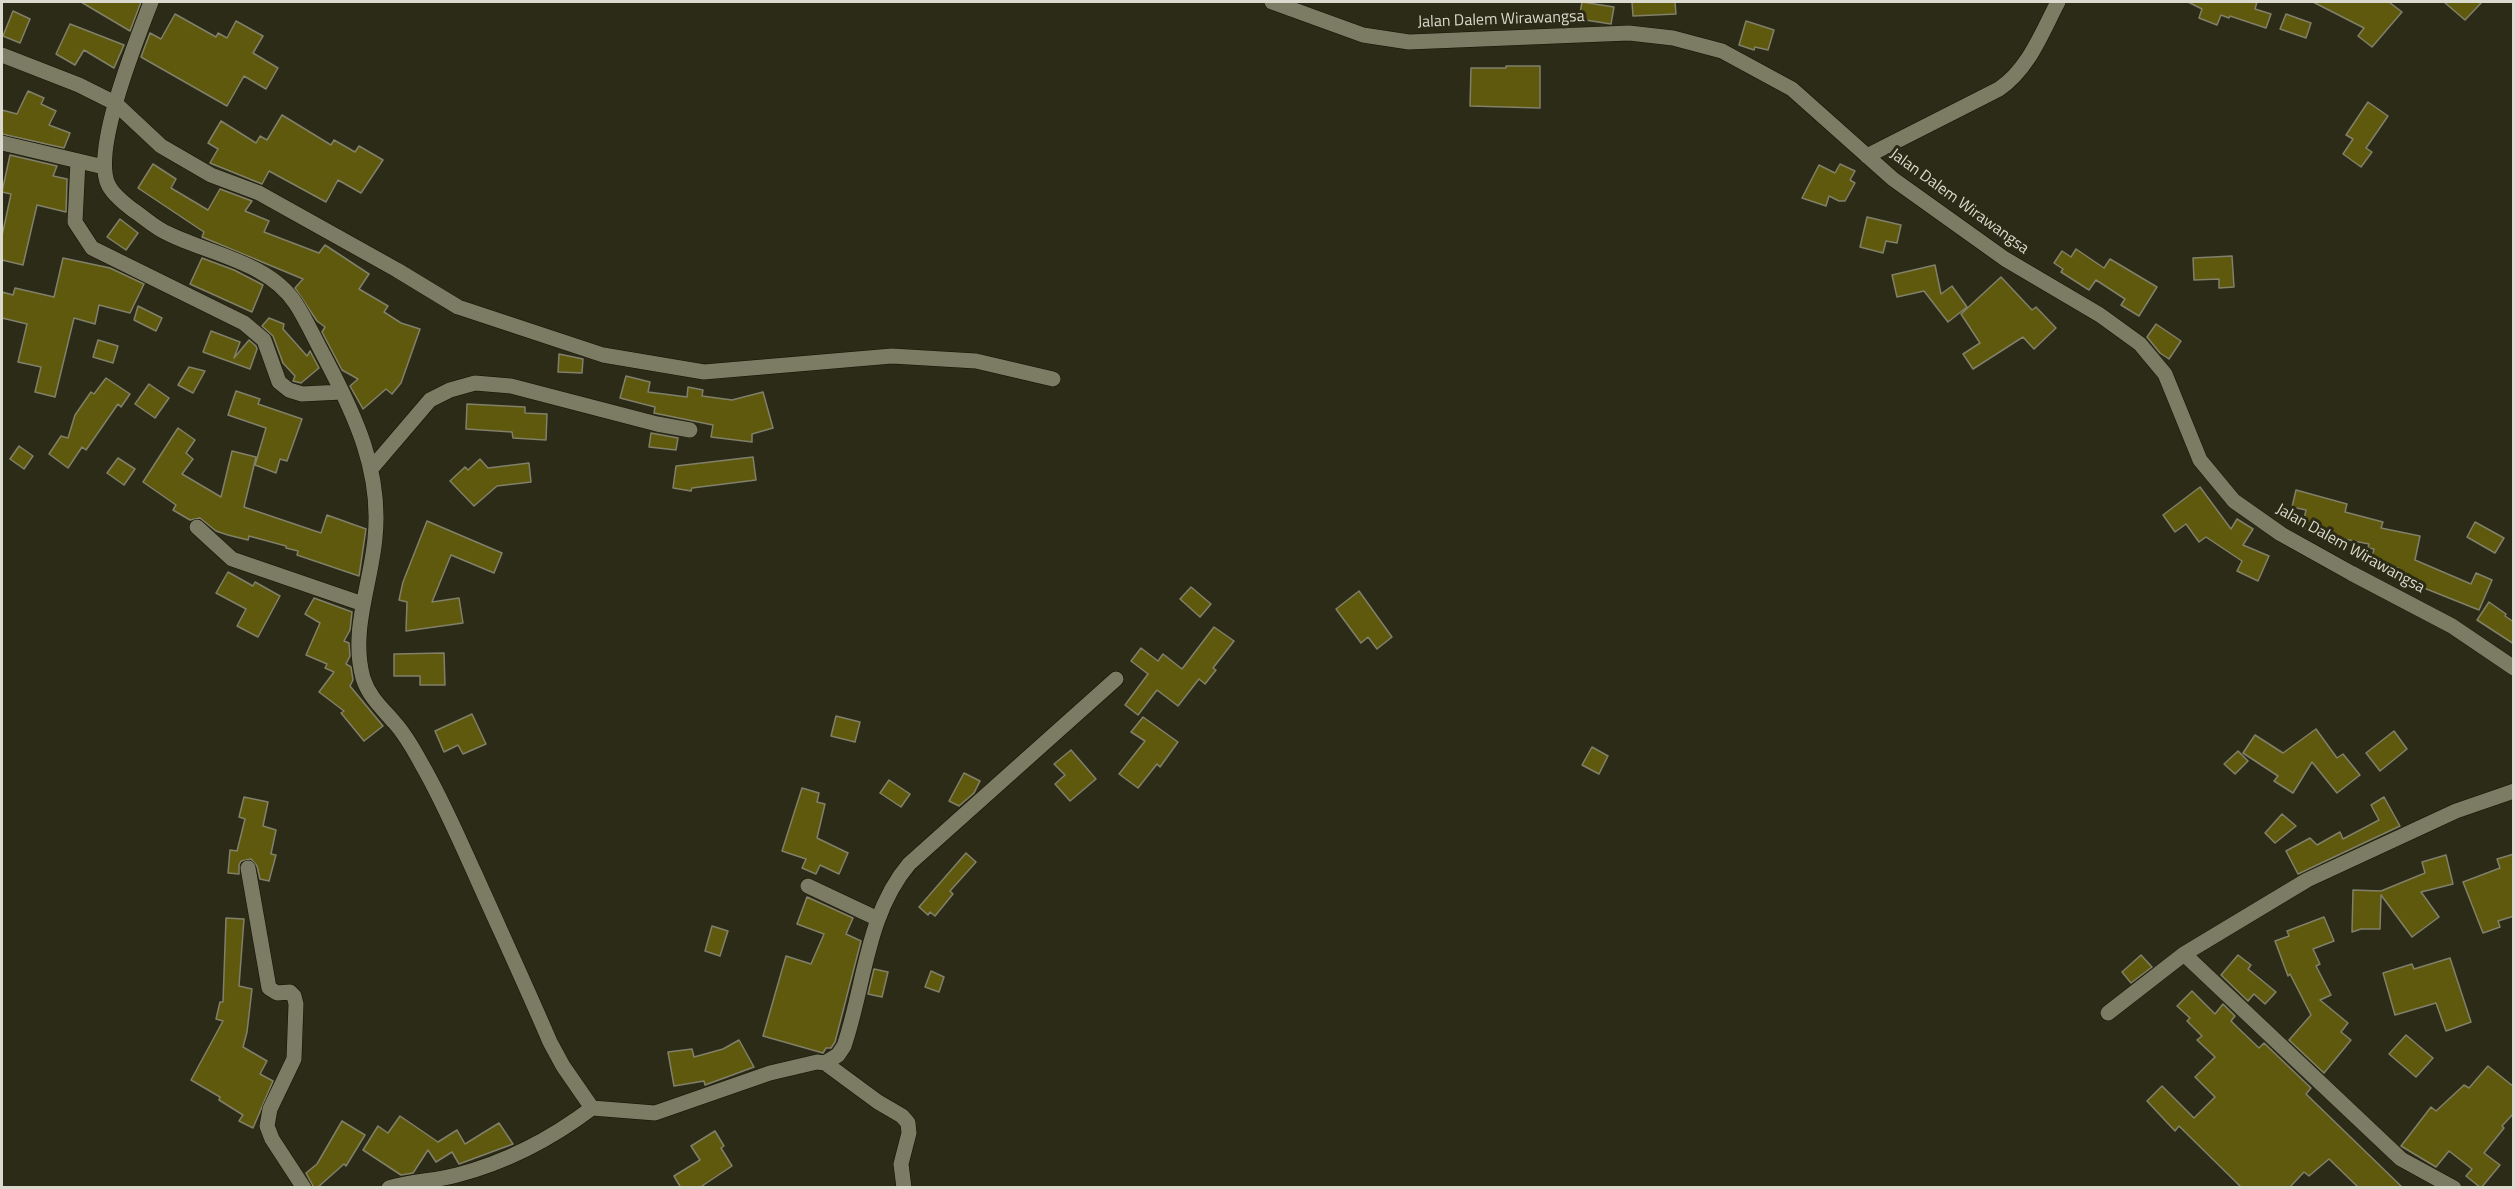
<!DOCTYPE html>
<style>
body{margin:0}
#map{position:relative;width:2515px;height:1189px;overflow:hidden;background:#2c2b17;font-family:"Titillium Web",sans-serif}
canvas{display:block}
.frame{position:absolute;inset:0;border:3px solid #dadace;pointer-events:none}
</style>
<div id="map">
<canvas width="2515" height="1189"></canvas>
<div class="frame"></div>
</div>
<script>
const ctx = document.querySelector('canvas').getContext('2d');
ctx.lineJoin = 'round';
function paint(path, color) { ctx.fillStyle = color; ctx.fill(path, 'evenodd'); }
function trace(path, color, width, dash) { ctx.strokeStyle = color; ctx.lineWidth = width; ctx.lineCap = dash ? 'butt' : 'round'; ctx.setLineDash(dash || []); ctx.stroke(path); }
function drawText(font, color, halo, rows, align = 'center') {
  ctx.font = font + ' "Titillium Web",sans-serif'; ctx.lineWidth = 6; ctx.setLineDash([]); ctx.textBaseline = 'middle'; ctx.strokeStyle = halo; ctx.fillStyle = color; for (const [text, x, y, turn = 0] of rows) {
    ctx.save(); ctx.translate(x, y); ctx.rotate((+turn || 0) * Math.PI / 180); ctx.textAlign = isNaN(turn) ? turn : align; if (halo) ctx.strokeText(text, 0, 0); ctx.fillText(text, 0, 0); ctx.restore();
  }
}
const building = new Path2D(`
 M81 2H141L130 31Z
 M1582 2 1614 7 1611 24 1579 19Z
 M1632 2H1675L1676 14 1633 16Z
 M2188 2H2257L2255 9 2271 14 2266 28 2230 16 2229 18 2221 15 2217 25 2199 18 2202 9Z
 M2313 2H2389L2402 12 2372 47 2358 36 2364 28Z
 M2444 2H2482L2465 20Z
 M13 11 30 19 20 43 3 36Z
 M175 14 216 37 218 33 227 38 236 21 263 36 253 53 278 68 266 89 244 76 227 106 141 57 150 33 161 39Z
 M2286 14 2311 23 2306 38 2280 29Z
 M1746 21 1774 30 1768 50 1755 47 1754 50 1739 45Z
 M70 24 124 45 114 68 84 50 75 65 56 54Z
 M1506 66H1540V108L1470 106 1471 68H1506Z
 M28 91 44 98 41 104 56 111 49 125 70 133 64 148 2 134V110L17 114Z
 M2368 102 2388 116 2366 148 2372 152 2361 167 2343 154 2353 139 2346 135Z
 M282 115 331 145 334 140 355 152 359 146 383 160 361 193 338 180 326 202 269 171 262 184 210 163 218 149 208 143 221 121 256 143 260 136 267 140Z
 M10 155 57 166 53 176 67 179 66 212 37 205 23 265 2 260V236L11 194 2 192Z
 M153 164 176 179 171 188 208 210 220 189 252 201 245 211 269 221 264 232 319 253 325 245 369 274 359 289 388 306 384 312 401 323 420 329 401 383 392 394 386 389 363 409 350 386 358 379 342 370 322 332 325 327 317 321 295 288 303 279 202 237 204 232 138 188Z
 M1840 164 1855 171 1850 180 1855 183 1845 201H1839L1829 196 1826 206 1802 198 1819 165 1835 173Z
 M1867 217 1901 225 1897 243 1886 241 1883 253 1860 247Z
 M120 219 138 233 126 250 107 237Z
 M2076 249 2104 268 2110 259 2157 287 2139 316 2121 305 2125 299 2096 280 2089 290 2061 272 2063 269 2054 263 2062 251 2071 257Z
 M2232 256 2234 287 2219 288V279L2194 280 2193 258Z
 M63 258 110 268 144 284 130 313 99 305 95 324 74 318 55 397 35 392 41 367 18 362 27 324 2 318V292L13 295 15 288 54 297Z
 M202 258 234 270 263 285 252 312 190 284Z
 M1935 265 1941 294 1952 286 1967 307 1948 322 1924 291 1897 297 1892 275Z
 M2001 277 2032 310 2036 307 2056 328 2034 349 2023 337 1973 369 1963 354 1980 343 1961 314Z
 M138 306 162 318 156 331 134 320Z
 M269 318 284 324 283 329 307 356 310 351 319 368 301 383 293 381 295 376 283 363 273 336 262 326Z
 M2156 324 2181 341 2169 359 2160 353 2147 337Z
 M211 331 240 342 234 358 249 340 256 346 257 349 250 369 203 352Z
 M98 340 118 346 113 363 93 357Z
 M559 354 583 359 582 373 558 372Z
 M189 367 205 371 193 393 178 385Z
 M626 376 650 382 648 392 687 397 688 387 703 390 702 396 732 400 763 392 773 428 752 434V442L711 437 713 425 654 413 655 407 620 398Z
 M106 378 130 394 121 407 118 404 86 450 82 447 68 468 49 454 61 436 68 438 75 415 91 392 94 394Z
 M149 384 169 398 155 418 135 404Z
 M236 391 260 399 258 404 302 419 287 461 280 459 276 473 255 465 266 428 228 415Z
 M467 404 525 407V413L547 414 546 440 513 438 512 432 466 429Z
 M178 428 195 440 186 453 193 459 182 474 221 497 232 451 256 457 244 507 321 533 327 515 366 529 359 576 297 555 298 551 286 548V546L249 536 248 540 228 535 216 531 200 518 190 520 173 510 176 505 143 482Z
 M651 433 678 438 676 450 649 447Z
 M19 446 33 456 24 469 10 459Z
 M753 457 756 480 692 488 691 491 673 488 676 466Z
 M118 458 135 469 124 485 107 473Z
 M480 459 488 468 529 463 531 482 497 486 474 506 450 481 465 467 468 470Z
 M2200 487 2231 529 2237 519 2253 529 2243 545 2269 556 2258 581 2237 571 2242 561 2206 537 2199 542 2186 524 2175 532 2163 515Z
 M2296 490 2347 504 2345 512 2383 522 2381 528 2420 536 2415 560 2471 584 2476 573 2492 580 2479 610 2394 576 2398 568 2371 562 2374 549 2368 548 2369 544 2339 538 2338 542 2320 537 2321 532 2302 528 2306 510 2292 507Z
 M427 521 502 553 494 573 451 555 432 602 459 598 463 623 406 631 407 602 399 600 403 582Z
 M2475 522 2504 538 2495 553 2467 537Z
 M228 572 253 586 255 582 280 596 258 637 237 626 246 609 216 593Z
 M1191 587 1211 604 1200 617 1180 599Z
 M1359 591 1392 637 1377 649 1368 637 1361 643 1336 609Z
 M314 598 352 612 350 630 344 641 349 643 350 656 346 664 351 667 353 680 350 686 383 726 364 741 341 713 344 711 319 692 334 672 325 668 327 664 306 655 320 623 305 614Z
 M2489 602 2506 614 2505 616 2514 622V644L2477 620Z
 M1214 627 1234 641 1213 668 1216 670 1205 684 1199 679 1178 706 1157 690 1138 715 1125 705 1148 674 1131 661 1141 648 1158 661 1163 654 1182 669Z
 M444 653 445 685H420V676H394V654Z
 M472 714 486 744 463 754 458 745 444 752 435 731Z
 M836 716 860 722 855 742 831 736Z
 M1143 717 1178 742 1160 767 1157 764 1138 788 1119 774 1145 741 1131 732Z
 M2316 729 2337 758 2343 754 2360 775 2337 793 2312 762 2293 793 2274 781 2278 776 2243 753 2255 735 2283 753Z
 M2394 731 2407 749 2380 771 2366 753Z
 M1592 747 1608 756 1599 774 1582 765Z
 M1071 750 1096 779 1070 801 1055 784 1065 775 1054 764Z
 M2238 751 2248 761 2235 774 2224 764Z
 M964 773 980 781 974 793 959 806 949 801Z
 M889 780 910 794 901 807 880 793Z
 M802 788 819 793 817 802 825 804 817 838 848 853 839 874 820 865 816 874 802 868 806 859 782 851Z
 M244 797 268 802 263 826 276 830 271 854 276 855 269 881 260 879 257 866 251 859 241 861 239 865V874L228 873 230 850 237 851 245 819 239 817Z
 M2384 797 2400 826 2298 874 2286 851 2310 838 2317 845 2340 832 2343 839 2379 820 2371 805Z
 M2282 814 2296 826 2275 843 2265 833Z
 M966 853 976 862 950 891 953 894 935 916 930 912 928 915 919 907Z
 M2514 854V916L2498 921 2500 927 2483 933 2463 882 2500 868 2497 859Z
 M2446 855 2453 884 2421 892 2439 917 2412 937 2381 895 2380 929H2361L2352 932 2353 890 2381 891 2425 873 2422 862Z
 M807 897 853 918 846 934 861 941 835 1042 831 1048H826L823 1053 763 1036 786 956 811 964 824 934 797 924Z
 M2324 917 2334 941 2313 949 2320 964 2316 966 2331 995 2320 1000 2348 1023 2341 1032 2351 1040 2324 1073 2289 1040 2311 1015 2290 974 2288 976 2275 941 2289 936 2287 931Z
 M226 918 244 919 239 986 252 989 247 1032 243 1047 267 1061 260 1074 273 1081 253 1128 239 1121 243 1115 219 1100 220 1097 191 1080 223 1021 216 1019 220 1002H223Z
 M712 926 728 931 720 956 705 951Z
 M2141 955 2152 967 2131 983 2122 972Z
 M2238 955 2251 965 2248 969 2276 992 2265 1004 2254 994 2248 1001 2221 975Z
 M2450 958 2471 1022 2446 1031 2436 1003 2395 1015 2383 973 2412 964 2414 969Z
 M874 969 888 972 882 997 868 994Z
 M931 971 944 977 939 992 925 987Z
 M2192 991 2215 1014 2223 1004 2235 1016 2231 1021 2237 1027 2259 1048 2264 1043 2311 1088 2306 1094 2403 1188H2359L2329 1159 2309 1176 2304 1172 2289 1188H2242L2179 1126 2175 1131 2147 1101 2162 1086 2194 1118 2215 1097 2195 1077 2215 1057 2197 1040 2202 1036 2187 1021 2190 1018 2177 1006Z
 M2406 1035 2433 1058 2416 1077 2389 1054Z
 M739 1040 754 1067 705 1085 704 1081 674 1086 668 1052 692 1049 694 1057 723 1049Z
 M2488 1066 2514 1087V1113L2502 1126 2504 1128 2484 1153 2500 1165 2481 1188 2466 1176 2472 1169 2449 1151 2436 1167 2401 1146 2431 1107 2436 1111 2464 1085 2469 1088Z
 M400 1116 438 1142 457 1130 465 1144 499 1123 513 1144 459 1164 452 1152 436 1162 428 1150 413 1173 401 1175 363 1150 378 1126 388 1133Z
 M342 1121 365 1135 346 1166 344 1164 317 1188H314L306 1173 317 1164Z
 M715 1131 724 1146 721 1148 732 1166 699 1188H681L674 1176 700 1160 691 1146Z`);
paint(building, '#5f590d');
trace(building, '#81806a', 1.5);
const minor = new Path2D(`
 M151 2C137 39 92 149 108 184 112 194 125 204 133 210 145 218 156 229 169 234 210 254 270 263 296 304 307 321 315 340 325 358 355 415 382 472 375 538 371 584 350 631 363 678 369 697 382 708 394 722 405 734 414 750 421 763 442 799 458 837 475 874 500 930 526 986 550 1042L563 1066 592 1108C551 1139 507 1162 457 1175 435 1181 411 1181 389 1188
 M1272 2 1363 35 1409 42 1629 33 1673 38 1722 51 1792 89 1893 179 2005 259 2100 315 2140 344 2165 374 2200 460 2234 501 2281 534 2351 573 2452 626 2514 668
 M2 55 79 85 115 103 161 146 211 175 259 193 397 270 458 307 603 355 704 372 892 356 976 361 1053 379
 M2 143 104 167
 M1867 156 1999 89C2029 69 2042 32 2058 2
 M78 161 75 222 92 248 244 323 264 340 279 382 289 390 302 394 342 392
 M371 469 430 400 450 390 475 383 511 386 657 424 690 430
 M197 527 232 559 363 604
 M248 868 269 988 277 993 290 992 294 996 296 1004 294 1059 270 1109 267 1126 272 1139 304 1188
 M808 886 878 919
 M2184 954 2401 1159 2454 1188
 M2108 1013 2184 954 2307 880 2456 811 2514 791
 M825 1063 838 1055 844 1046C865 985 866 915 909 864L1116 679
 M592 1108 655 1113 770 1073 817 1062 825 1063 878 1102 902 1116 908 1123 909 1133 901 1164 904 1188`);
trace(minor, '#151302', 16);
trace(minor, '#7c7b64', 15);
drawText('16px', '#dadace', '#2c2b17', [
 ["Jalan Dalem Wirawangsa",1501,20,-2],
 ["Jalan Dalem Wirawangsa",1959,202,36],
 ["Jalan Dalem Wirawangsa",2350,549,29]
]);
</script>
